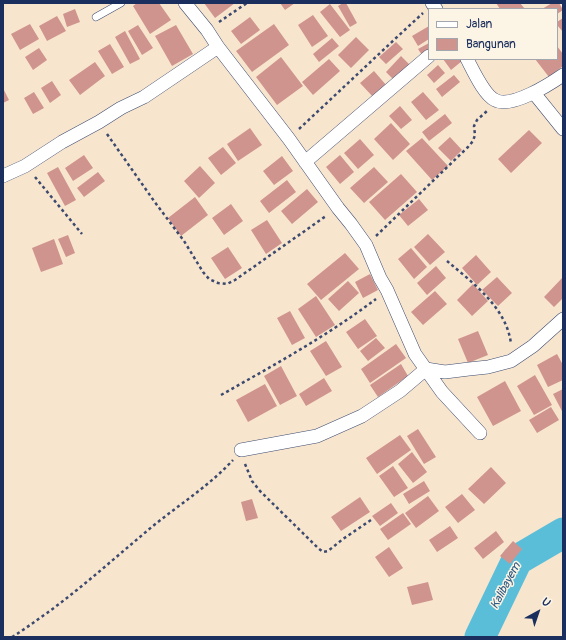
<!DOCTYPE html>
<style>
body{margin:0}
#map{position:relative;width:566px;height:640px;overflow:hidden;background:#f8e5ce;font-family:Pangolin,sans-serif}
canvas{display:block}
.frame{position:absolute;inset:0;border:4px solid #1b2f5e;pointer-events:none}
.legend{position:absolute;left:428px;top:8px;width:130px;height:52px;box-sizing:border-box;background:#fcf5e5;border:1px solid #a2a6af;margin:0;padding:5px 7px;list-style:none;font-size:12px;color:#1b2f5e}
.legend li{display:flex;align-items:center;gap:8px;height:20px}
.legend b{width:20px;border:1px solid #a2a6af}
.north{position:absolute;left:518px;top:592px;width:40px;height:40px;-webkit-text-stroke:3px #fcf5e5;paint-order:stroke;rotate:40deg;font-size:11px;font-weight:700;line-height:16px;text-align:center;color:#1b2f5e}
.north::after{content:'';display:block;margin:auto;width:14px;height:18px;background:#1b2f5e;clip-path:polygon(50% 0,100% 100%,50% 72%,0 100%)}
</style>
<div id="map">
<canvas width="566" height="640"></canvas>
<div class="frame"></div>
<ul class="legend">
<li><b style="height:5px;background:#fff"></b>Jalan</li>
<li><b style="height:11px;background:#d0948f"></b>Bangunan</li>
</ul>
<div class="north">U</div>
</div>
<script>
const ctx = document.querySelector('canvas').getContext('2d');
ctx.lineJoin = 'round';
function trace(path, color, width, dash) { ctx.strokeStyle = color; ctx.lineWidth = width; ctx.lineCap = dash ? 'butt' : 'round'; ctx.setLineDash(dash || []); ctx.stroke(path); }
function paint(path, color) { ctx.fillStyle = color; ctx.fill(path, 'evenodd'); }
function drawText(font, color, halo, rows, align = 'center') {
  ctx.font = font + ' Pangolin,sans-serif'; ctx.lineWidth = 3; ctx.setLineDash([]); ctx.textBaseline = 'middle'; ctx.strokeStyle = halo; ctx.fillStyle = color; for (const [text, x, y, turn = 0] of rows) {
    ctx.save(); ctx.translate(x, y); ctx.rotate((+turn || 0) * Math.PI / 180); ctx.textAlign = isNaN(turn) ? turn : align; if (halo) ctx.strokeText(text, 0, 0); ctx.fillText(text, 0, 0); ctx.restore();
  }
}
trace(new Path2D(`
 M480 637 517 560 563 533`), '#5bbed9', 31);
paint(new Path2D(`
 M137 3H159L171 20 150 34 133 6Z
 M204 3H235L215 18Z
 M280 3H295L285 10Z
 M343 3H346L357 23 350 27 338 6Z
 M496 3H520L525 9H500Z
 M552 3H559L563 10 557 14V9H542Z
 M330 4 350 30 340 37 320 12Z
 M75 9 80 22 67 27 63 14Z
 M313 15 328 36 312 47 298 25Z
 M57 16 66 31 47 41 39 26Z
 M250 17 260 30 241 44 231 31Z
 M563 18V32L557 25V22Z
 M30 24 39 39 20 50 11 34Z
 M274 24 289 45 252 72 236 51Z
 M138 25 153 48 142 55 128 31Z
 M176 25 193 54 172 66 155 36Z
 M429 26V39L418 46 412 36Z
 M125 31 140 59 130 64 115 37Z
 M356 37 369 50 351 68 338 55Z
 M332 38 339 46 319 62 313 54Z
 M396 42 403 49 386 64 379 57Z
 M429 43V50L422 55 418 49Z
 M110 44 124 67 112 74 98 51Z
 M557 46 563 54V66L549 77 535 59H557Z
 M39 48 47 60 33 70 25 57Z
 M401 56 411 66 396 82 386 72Z
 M281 57 303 86 277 105 256 77Z
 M329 59 340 71 313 95 302 82Z
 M443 59H461L462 61 451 70Z
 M95 62 105 76 80 95 69 80Z
 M438 65 445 73 434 83 427 75Z
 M374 71 387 86 374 98 360 83Z
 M454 75 460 82 442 97 436 89Z
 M52 81 61 95 50 103 41 88Z
 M3 88 9 100 3 103Z
 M34 92 44 108 33 114 24 98Z
 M423 92 439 110 426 120 411 102Z
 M400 106 412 120 401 129 389 116Z
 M445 114 452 123 429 141 422 132Z
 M391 123 410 144 393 160 374 139Z
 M250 128 262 145 238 161 227 144Z
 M529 130 542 143 511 173 498 159Z
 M450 137 462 150 451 161 438 148Z
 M422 138 448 166 432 180 406 151Z
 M360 139 374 155 358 169 344 153Z
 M223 147 236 163 221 175 208 158Z
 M84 155 93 168 73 181 65 168Z
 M340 155 354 172 340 184 326 167Z
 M282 156 293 171 274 185 263 171Z
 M200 166 215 183 199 198 184 181Z
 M58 167 76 200 65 206 47 173Z
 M374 167 388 182 364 203 350 188Z
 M98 172 105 181 84 197 77 188Z
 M401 174 417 192 385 220 369 202Z
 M287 180 296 192 269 213 260 201Z
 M307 189 318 202 292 224 281 211Z
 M195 197 208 215 181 236 168 218Z
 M419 199 428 210 408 226 399 215Z
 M231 204 243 221 224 235 212 218Z
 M267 220 282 243 266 254 251 230Z
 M428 234 445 252 430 265 414 247Z
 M68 235 75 253 66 257 58 239Z
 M54 239 63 264 41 272 32 248Z
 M228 247 242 268 225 279 211 258Z
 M411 248 427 267 414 279 398 259Z
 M345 253 359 269 321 300 307 284Z
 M476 255 491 272 477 285 462 268Z
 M436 266 446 278 427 295 417 283Z
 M370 274 378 290 363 298 355 282Z
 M497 277 512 293 498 306 482 290Z
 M563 277V298L554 307 544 297Z
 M348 281 359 293 339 311 328 299Z
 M473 284 488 301 472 316 457 300Z
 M435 291 447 304 423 325 411 312Z
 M316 296 335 325 316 337 298 309Z
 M290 311 305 338 292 345 277 318Z
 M365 319 377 336 358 349 346 332Z
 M478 331 488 355 468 363 458 339Z
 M376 338 385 348 368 361 360 351Z
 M326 341 342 367 326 376 310 351Z
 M396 344 406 358 370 383 361 369Z
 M557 354 563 365V380L548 387 537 365Z
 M401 364 408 376 378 397 370 385Z
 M281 366 297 396 280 405 264 376Z
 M535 375 552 405 534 415 517 386Z
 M324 378 332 391 306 406 299 394Z
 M505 381 521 411 493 426 477 397Z
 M265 384 277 406 248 422 236 400Z
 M563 389V413L553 394Z
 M551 407 559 420 537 433 529 420Z
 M418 429 436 457 424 464 407 436Z
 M400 435 411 450 377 474 366 458Z
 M412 452 427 472 413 483 398 464Z
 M393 466 408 488 394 497 379 476Z
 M491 467 506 483 484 504 468 489Z
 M424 481 430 491 409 504 403 494Z
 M462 494 475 510 458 523 445 507Z
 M428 496 439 511 416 528 405 513Z
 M360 497 370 512 341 531 331 517Z
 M252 499 258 518 246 521 241 502Z
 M391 503 398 513 380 526 372 516Z
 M403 513 411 524 388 540 380 529Z
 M450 526 458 538 437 552 429 540Z
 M496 531 504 542 483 559 474 548Z
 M513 541 522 549 510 564 500 556Z
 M389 547 403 568 389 577 375 557Z
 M428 582 433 600 412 605 407 587Z`), '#d0948f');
const lane = new Path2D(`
 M96 17 121 3`);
const street = new Path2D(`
 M185 3 207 30 218 47 289 139 338 208 351 224 366 245 380 278 387 290 415 354 442 392 480 433
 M432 3 436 9
 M467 59C473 70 484 95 495 100 511 109 550 84 563 75
 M534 93 563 129
 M305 162 429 56
 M3 176 25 166 62 142 99 122 121 108 144 97 218 47
 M241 450 317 436 362 416 400 391 426 369 445 372 469 369 488 367 511 361 533 346 563 319`);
trace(lane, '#3c4a6f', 8);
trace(street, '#3c4a6f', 14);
trace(new Path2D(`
 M219 22 247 3
 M299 129 396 38 423 13
 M107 134 154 201 184 241 203 272 209 279 218 283 227 284 235 280 326 216
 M35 177 82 234
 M376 236 468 147 473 141 475 135 474 126 477 120 487 111
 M447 261C473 283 507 308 511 344
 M221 395C274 365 327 336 376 299
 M245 464 252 481 260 491 318 548 323 552 328 551 343 539 371 520
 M12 637C24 630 35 621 47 613 84 586 118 555 153 526 180 504 209 486 233 460`), '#3c4a6f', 2.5, [3, 3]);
trace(lane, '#fff', 7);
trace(street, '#fff', 13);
drawText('italic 12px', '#2e5a83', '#fcf5e5', [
 ["Kalibayem",506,586,-62]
]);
</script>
